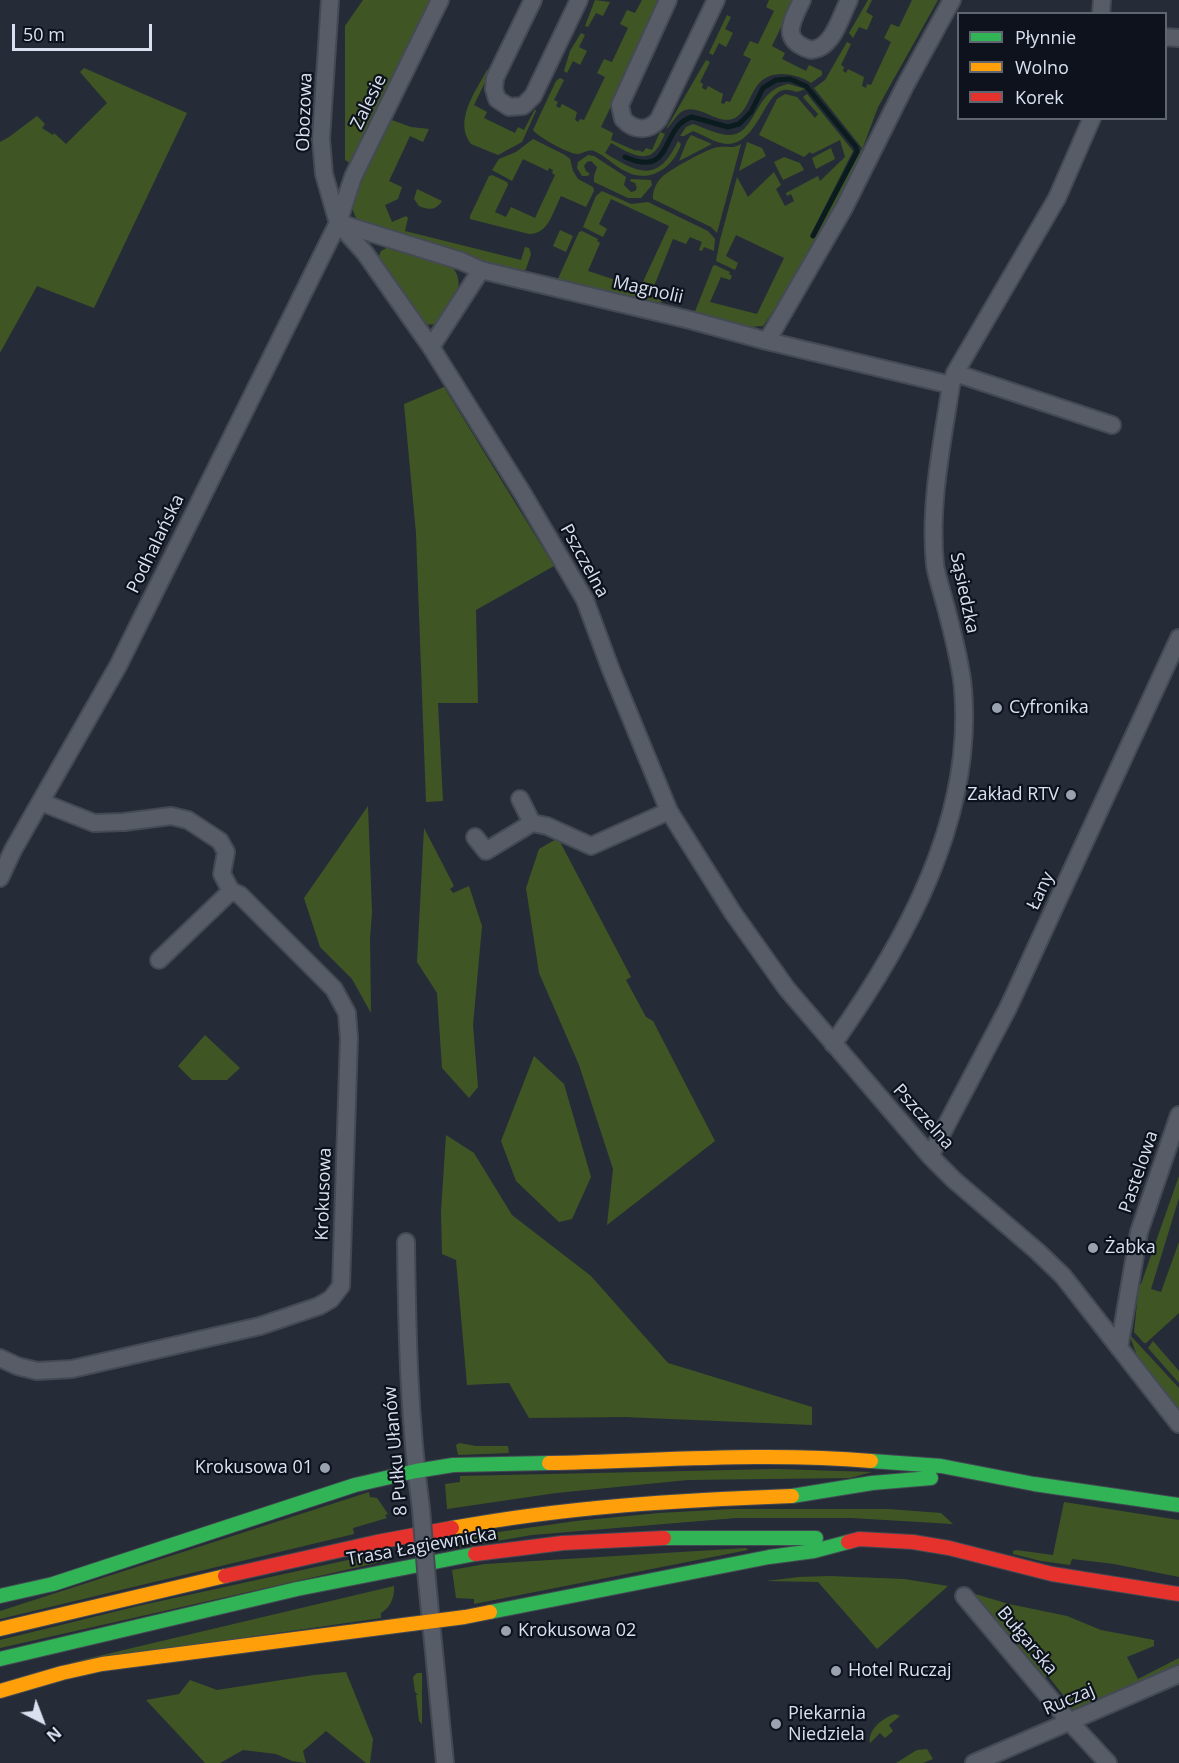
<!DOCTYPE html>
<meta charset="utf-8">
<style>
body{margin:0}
#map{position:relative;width:1179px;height:1763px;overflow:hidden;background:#262c37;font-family:"Open Sans",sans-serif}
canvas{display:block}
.legend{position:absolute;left:957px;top:12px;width:210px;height:108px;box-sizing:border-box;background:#0d121c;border:2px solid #5f6571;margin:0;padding:8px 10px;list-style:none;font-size:18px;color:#d9e1f0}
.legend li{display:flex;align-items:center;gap:12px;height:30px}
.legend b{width:30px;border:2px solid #5f6571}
.north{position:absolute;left:12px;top:1691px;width:60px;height:60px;-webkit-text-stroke:4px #0d121c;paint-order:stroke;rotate:138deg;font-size:16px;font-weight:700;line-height:24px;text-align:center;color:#d9e1f0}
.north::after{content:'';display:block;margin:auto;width:21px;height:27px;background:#d9e1f0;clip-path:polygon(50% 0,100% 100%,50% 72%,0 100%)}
.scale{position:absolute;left:12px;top:24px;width:140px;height:27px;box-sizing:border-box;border:3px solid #d9e1f0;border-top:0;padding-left:8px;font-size:18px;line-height:21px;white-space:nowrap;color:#d9e1f0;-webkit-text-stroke:4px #0d121c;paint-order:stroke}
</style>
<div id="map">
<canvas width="1179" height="1763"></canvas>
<ul class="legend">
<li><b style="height:8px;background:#30b455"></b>Płynnie</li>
<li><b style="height:8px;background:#ff9f0a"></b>Wolno</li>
<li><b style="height:8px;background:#e5322d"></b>Korek</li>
</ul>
<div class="north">N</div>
<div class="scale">50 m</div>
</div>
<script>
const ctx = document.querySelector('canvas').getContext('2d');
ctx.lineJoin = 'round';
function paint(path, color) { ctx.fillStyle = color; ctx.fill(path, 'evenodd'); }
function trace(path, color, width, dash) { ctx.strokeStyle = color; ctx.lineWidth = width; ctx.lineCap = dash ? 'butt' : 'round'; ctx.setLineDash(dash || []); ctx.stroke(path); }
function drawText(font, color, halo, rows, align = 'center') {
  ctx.font = font + ' "Open Sans",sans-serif'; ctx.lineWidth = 4.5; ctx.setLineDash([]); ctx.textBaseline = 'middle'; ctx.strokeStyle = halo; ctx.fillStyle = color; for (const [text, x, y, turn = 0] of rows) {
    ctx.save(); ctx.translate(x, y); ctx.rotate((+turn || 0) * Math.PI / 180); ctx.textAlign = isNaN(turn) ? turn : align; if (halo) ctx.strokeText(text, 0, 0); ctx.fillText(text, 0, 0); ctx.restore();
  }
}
paint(new Path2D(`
 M363 0H430L350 163 345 160V26Z
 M595 0 610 2 603 16 596 13 588 27 585 26Z
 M642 0H662L601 127 613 133 611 140 636 151 637 150 643 152 646 148 652 150 660 132 665 134C662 140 659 147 655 151 644 164 622 149 611 143L605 153C639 174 658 183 678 141L681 144C673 169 648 185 623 170 614 165 605 156 596 152 589 148 584 153 578 154 570 155 537 136 533 130L556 81 560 78 564 80 554 100 558 102 556 106 560 108 562 104 577 112 575 120 578 122 580 119 584 120 605 77 597 73 604 59 612 62 628 28 620 24 627 10 635 13Z
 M769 0H794L772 46 785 53 782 59 806 71 809 65 822 71V75L811 83C795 73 769 68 756 87 749 97 747 111 735 118 718 126 702 105 685 110 676 113 672 125 666 129L706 60 710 62 700 82 703 84 702 88 706 90 708 86 723 94 721 103 724 104 726 101 730 102 751 59 743 55 750 41 758 44 774 11 766 7Z
 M868 0H872L866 12 873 16 867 30 859 27 853 38 849 33Z
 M912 0H938L878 107 841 206 804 267 763 326 749 327 694 314 713 266 715 265 730 272 729 274 732 276 730 280 721 277 710 302 757 314 784 258 736 235 726 256 738 263 735 270 716 261 720 240 737 177 748 197 774 172 781 185 776 189 785 206 794 201 791 194 787 196 786 193 818 176 820 181 845 157 840 140 812 154 810 152 804 157 759 135 777 99 785 94 797 97 815 118 818 114 803 97 807 94 853 151 810 236 813 238 862 148 814 88 825 80 847 42 851 44 841 65 844 67 843 71 846 73 848 69 864 77 862 86 866 88 867 84 871 85 891 42 884 38 891 24 899 27Z
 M727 15 731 17 725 29 733 33 726 47 719 43 713 55 709 53Z
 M581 33 585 35 579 47 587 51 580 65 573 61 567 73 564 71 570 51Z
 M84 68 187 113 94 308 37 286 0 353V142L9 137 37 116 45 124 42 128 53 135 54 133 66 144 107 103 80 72Z
 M487 70H491L474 105 487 112 484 118 515 133 518 127 524 130 535 109 536 111 522 142 498 155 471 144C453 121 476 91 487 70Z
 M789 84 805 89 797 92C793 91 788 89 784 90 764 93 758 143 728 144 716 144 704 135 693 131L684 136H680L686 127 693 124C705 128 717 135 730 135 757 134 754 89 789 84Z
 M389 119 411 127 429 129 423 142 410 136 389 181 402 187 398 199 385 205 392 222 406 216 408 218 405 231 521 260 525 247 529 248 531 254 526 269 521 272 488 264 360 223C353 215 352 209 353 199Z
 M691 135 712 144 679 161 687 141Z
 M533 139 565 155 570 159 573 171 578 179 593 187 594 191 586 207 561 196C553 211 549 234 529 234L470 219V216L489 176 492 175 507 182 508 185 495 212 506 217 511 207 535 218 555 175 552 173 553 170 549 168 548 171 523 159 512 181 492 170 499 159 516 152Z
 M747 142 762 148 766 156 739 171Z
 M741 144 717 233 711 227 653 199C652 193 656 183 661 178 667 171 710 147 719 147 727 146 733 149 741 144Z
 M831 148 835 159 816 169 812 158Z
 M588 155 594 156 626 177 624 185 631 192 635 191 637 188 635 183 630 181 631 179 651 180 652 185 641 198H628L594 182V176L597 167 591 161 587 162 584 166 586 171 590 174 587 176H582L577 168 578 162Z
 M784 157 800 163 804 170 783 180 774 162Z
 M417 189 442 201C435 211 429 210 419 206L414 199Z
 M602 191 631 204 648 202 708 231 715 239 714 251 704 247 702 251 699 250 702 242 690 237 686 244 673 239 650 296 663 301 657 305 557 281 579 232 582 231 598 239 597 241 600 243 588 271 640 288 669 226 611 199 599 224 607 229 603 237 583 227 596 196Z
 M560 230 573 236 566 252 553 246Z
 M390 246 453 268C468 287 449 307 438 324L422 325 378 258 381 251Z
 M444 387 554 566 476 610 478 703H438L443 801 426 802 416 533 404 404Z
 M368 806 372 912 370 938 371 1013 352 979 320 947 304 898Z
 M424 828 454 886 450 889 453 893 469 886 482 926 473 1025 478 1087 469 1098 442 1068 437 993 417 962Z
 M558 838 631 977 626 980 646 1017 653 1021 715 1141 607 1225 613 1169 579 1065 539 973 526 888 539 849Z
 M205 1035 240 1068 227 1080H192L178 1066Z
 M534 1056 564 1084 591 1177 572 1219 559 1222 516 1181 501 1141Z
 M446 1135 474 1153 512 1215 591 1276 668 1363 812 1407V1425L624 1417 529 1418 509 1383 467 1385 456 1260 442 1254 441 1211Z
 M1179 1176V1198L1151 1289 1161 1292 1179 1242V1313L1146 1343H1144L1134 1332 1139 1285 1141 1284Z
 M1129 1334 1179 1388V1412L1139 1361Z
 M1153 1341 1179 1371V1383L1148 1348Z
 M459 1443 476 1446H508L509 1453 458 1455 456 1445Z
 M776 1469 872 1472 850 1478 688 1480 556 1493 447 1509 445 1484 460 1482V1476Z
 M369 1492 370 1497 377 1498 388 1514 385 1515 387 1518 353 1528 354 1534 0 1619V1611Z
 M1064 1502 1179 1520V1577L1114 1564 1072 1559 1070 1565 1041 1561 1013 1554V1551L1016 1550 1053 1555Z
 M732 1509H888L941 1513 953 1524 851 1518H736L532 1535 450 1549 449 1539 576 1521 659 1513Z
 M746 1548 748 1550 474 1604V1599L456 1598 452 1570 485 1564Z
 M389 1551 390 1560 0 1648V1640L138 1606Z
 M829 1576 904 1579 948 1586 877 1649 818 1582 766 1581 799 1577Z
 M394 1586C395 1597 390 1608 381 1613V1618L69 1663Z
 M975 1594 1009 1604 1067 1616 1101 1630 1154 1640V1646L1127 1657 1138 1679 1179 1658V1666L1072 1713 1061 1705 1067 1700 1048 1676 1041 1681 974 1600Z
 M346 1672 373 1739 370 1763H366L326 1731 303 1751 306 1763 292 1761 276 1754 243 1750 220 1763H205L146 1700 179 1694 190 1680 217 1690 314 1675Z
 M417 1673H422V1724L419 1721 416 1695H418L415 1692 413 1677Z
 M895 1714 900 1716 889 1725 893 1731 885 1738 880 1733 870 1743C867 1730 884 1717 895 1714Z
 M927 1749 933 1759 923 1763H896L917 1750Z`), '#3f5624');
trace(new Path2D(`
 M625 157C675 179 659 127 692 117L728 127 739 124 751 112 763 88 776 80 790 79 806 86 856 147 857 152 813 236`), '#0a1c1e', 5);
const street = new Path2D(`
 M330 0 321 139 324 174 338 223 365 253 431 347 523 494 585 600 611 670 669 811 733 913 787 989 930 1156 954 1180 1037 1251 1063 1276 1179 1424
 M533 0 495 78 494 89 497 99 509 107 523 106 533 96 579 0
 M668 0 620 105 623 119C634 131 649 132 659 119L716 0
 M802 0C791 23 780 40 811 50 833 48 840 18 849 0
 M1101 14 1102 0
 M1166 37 1179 38
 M339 223 461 261 481 270 690 320 767 341 951 385
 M767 341 844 208 905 86 952 0
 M431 347 481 270
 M955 373 1112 425
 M520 799 532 823
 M41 802 94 823 124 822 171 816 188 820 220 841 226 852 222 874 231 891
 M475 837 486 851 532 823 547 826 591 846 669 811
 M0 878 13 850 118 666 338 223 353 177 440 0
 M833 1044C906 941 974 819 963 689 961 662 951 627 944 600 941 589 937 577 935 565 929 505 942 444 951 385L955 373 1057 198 1092 118
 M930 1156 1008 1008 1179 638
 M406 1242C407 1331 409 1420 421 1509
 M1119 1348 1139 1232 1179 1115
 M0 1358 17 1366 37 1371 72 1369 260 1326 319 1306 331 1299 341 1286 349 1038 347 1013 334 989 240 895 231 891 159 960
 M427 1581 445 1763
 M964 1596 1069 1721 1108 1763
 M974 1763 1179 1674`);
const fast = new Path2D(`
 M871 1461 941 1466 1034 1484 1179 1505
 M792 1496 872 1483 931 1478
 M664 1538H816
 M0 1596 53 1584 355 1485 416 1471 453 1465 549 1463
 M490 1612 769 1557 814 1551 848 1542
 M0 1659 297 1589 475 1554`);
const slow = new Path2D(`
 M549 1463C657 1461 764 1452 871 1461
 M452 1528C565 1507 678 1500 792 1496
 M0 1629 225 1576
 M0 1691 62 1673 102 1664 465 1617 490 1612`);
const jam = new Path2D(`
 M848 1542 859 1539 913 1542 949 1548 1052 1574 1179 1594
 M475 1554 563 1543 664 1538
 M225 1576 377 1542 452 1528`);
trace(street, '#444a54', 20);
trace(fast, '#444a54', 16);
trace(slow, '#444a54', 16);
trace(jam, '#444a54', 16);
trace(street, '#575c66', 16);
trace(fast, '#30b455', 14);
trace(slow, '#ff9f0a', 14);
trace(jam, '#e5322d', 14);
const streetBridge = new Path2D(`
 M421 1509 427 1581`);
trace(streetBridge, '#444a54', 20, []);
trace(streetBridge, '#575c66', 16);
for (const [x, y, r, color] of [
 [997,708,6,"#9aa2af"],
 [1071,795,6,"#9aa2af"],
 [1093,1248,6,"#9aa2af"],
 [325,1468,6,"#9aa2af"],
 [506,1631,6,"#9aa2af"],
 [836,1671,6,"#9aa2af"],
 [776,1724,6,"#9aa2af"]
]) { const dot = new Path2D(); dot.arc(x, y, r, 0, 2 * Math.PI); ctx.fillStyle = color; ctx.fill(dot); trace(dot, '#0d121c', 2); }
drawText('18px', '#d9e1f0', '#0d121c', [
 ["Zalesie",369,102,-64],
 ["Obozowa",305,112,-88],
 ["Magnolii",648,290,13],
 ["Podhalańska",156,544,-64],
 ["Pszczelna",584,561,61],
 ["Sąsiedzka",964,593,78],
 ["Łany",1041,891,-65],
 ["Pszczelna",923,1117,48],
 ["Pastelowa",1139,1172,-71],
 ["Krokusowa",324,1194,-88],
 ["8 Pułku Ułanów",396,1451,-95],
 ["Trasa Łagiewnicka",422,1547,-10],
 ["Bułgarska",1027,1641,50],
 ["Ruczaj",1069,1700,-23]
]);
drawText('18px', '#d9e1f0', '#0d121c', [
 ["Cyfronika",1009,708],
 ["Zakład RTV",1059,795,"right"],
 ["Żabka",1105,1248],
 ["Krokusowa 01",313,1468,"right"],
 ["Krokusowa 02",518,1631],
 ["Hotel Ruczaj",848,1671],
 ["Piekarnia",788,1714],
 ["Niedziela",788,1735]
], 'left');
</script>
